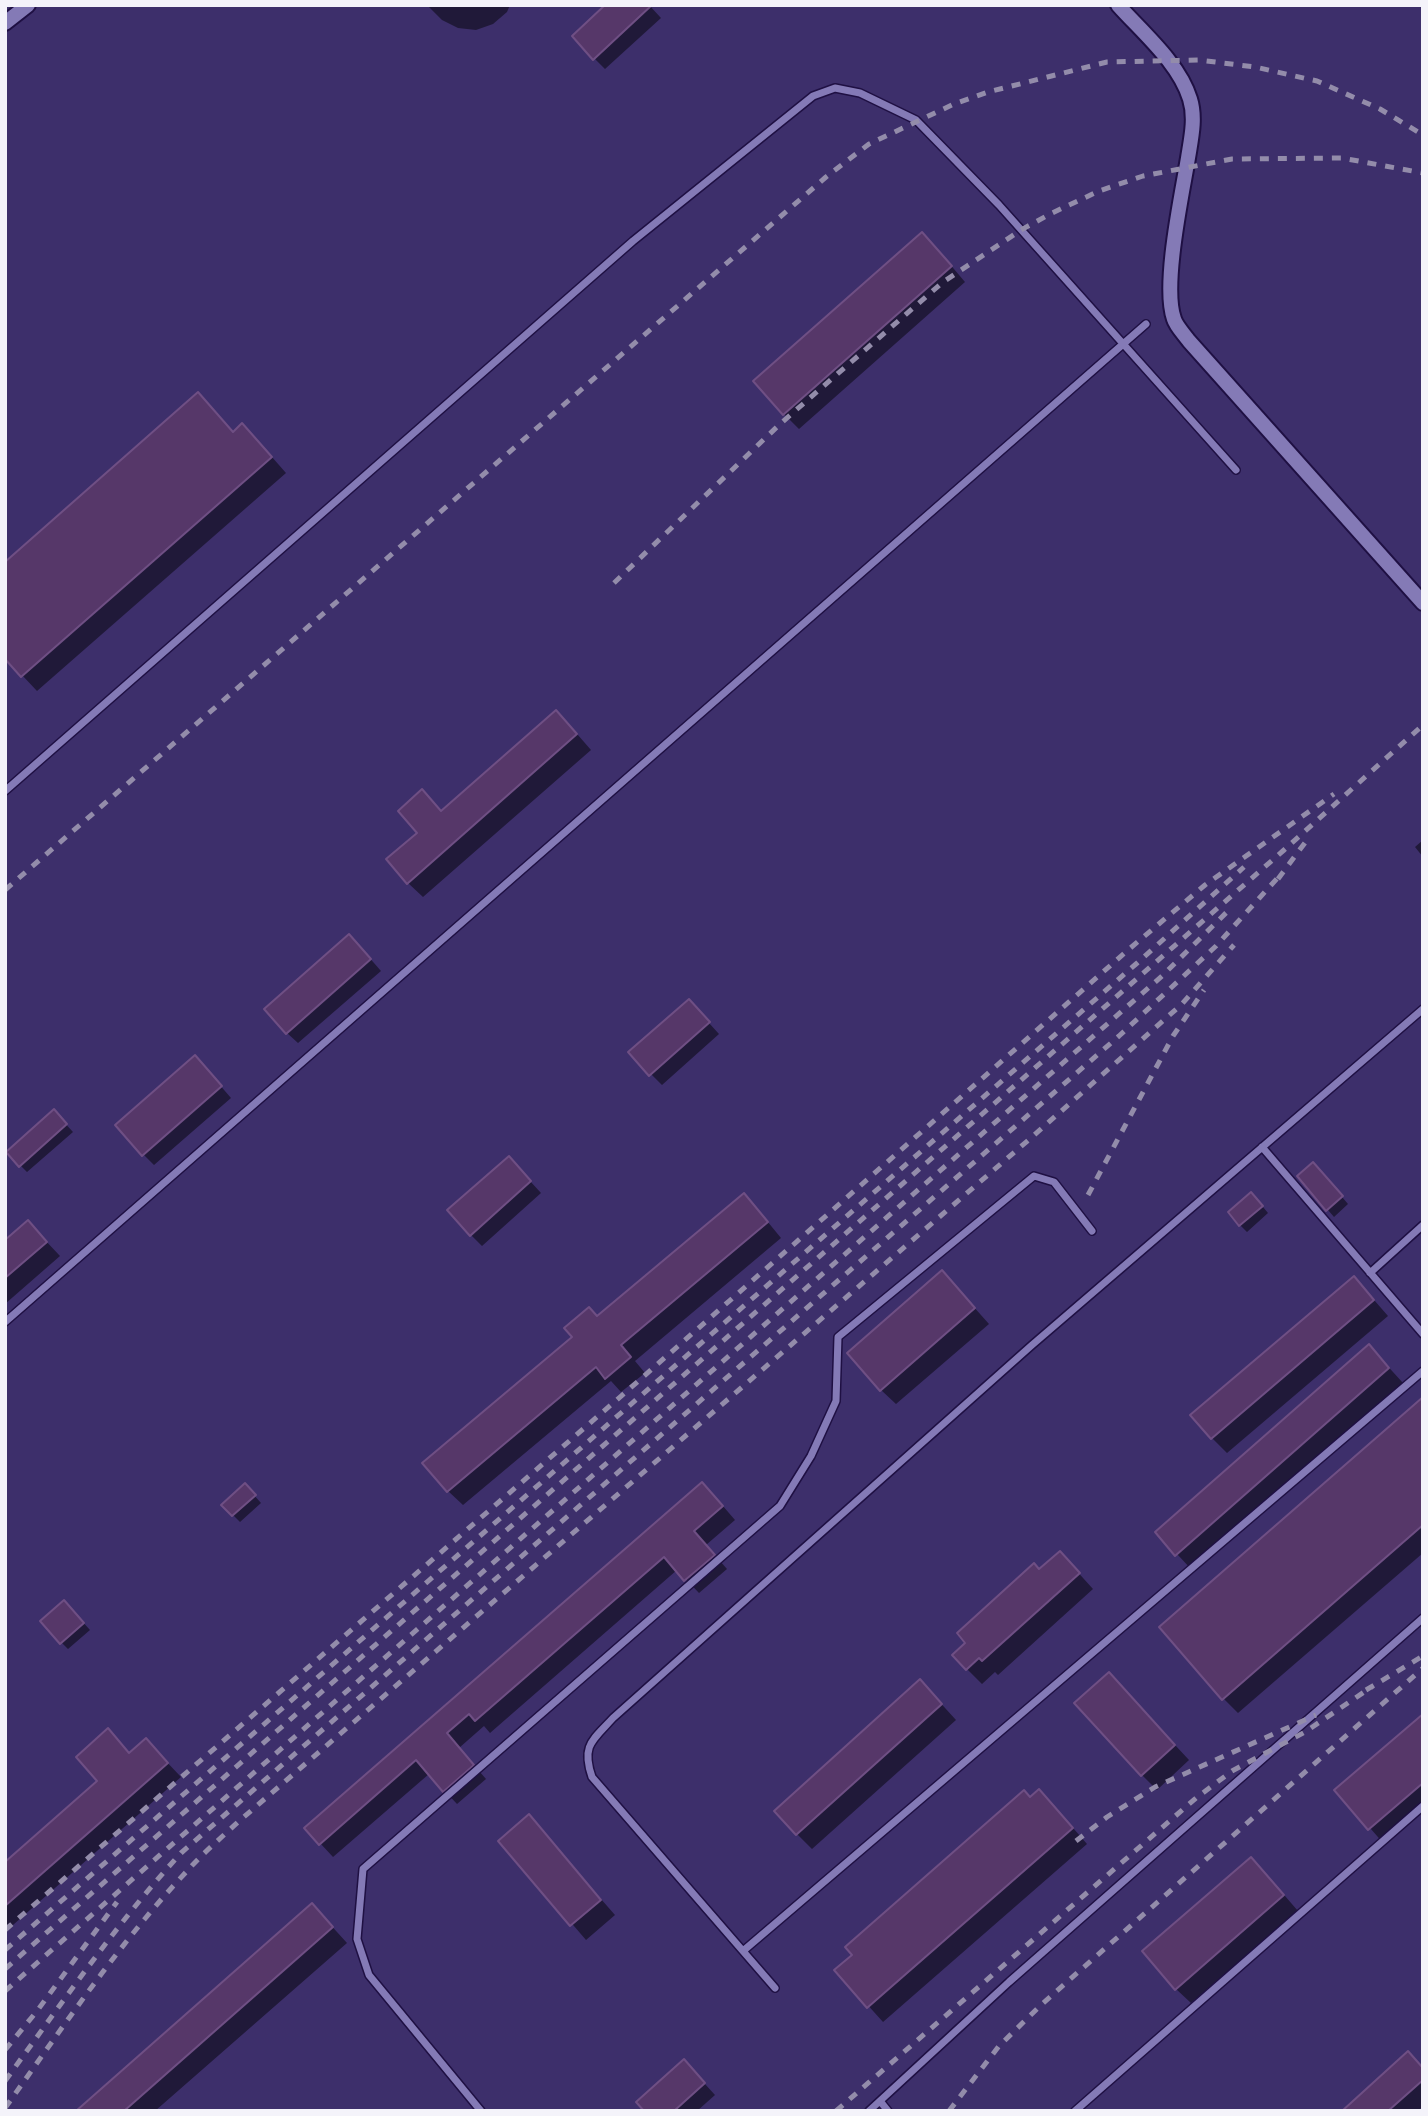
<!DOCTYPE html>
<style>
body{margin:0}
#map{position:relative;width:1428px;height:2116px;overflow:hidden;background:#372b5f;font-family:"Roboto Condensed",sans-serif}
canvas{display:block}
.frame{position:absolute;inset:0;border:7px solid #f4f3fa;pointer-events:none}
</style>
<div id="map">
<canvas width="1428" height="2116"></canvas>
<div class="frame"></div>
</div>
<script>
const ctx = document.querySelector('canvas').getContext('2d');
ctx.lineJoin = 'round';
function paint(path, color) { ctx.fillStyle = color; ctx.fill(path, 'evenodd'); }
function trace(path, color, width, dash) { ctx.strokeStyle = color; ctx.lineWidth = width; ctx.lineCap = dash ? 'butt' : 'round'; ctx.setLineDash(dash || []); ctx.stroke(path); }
paint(new Path2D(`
 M5 5H1423V2111H5Z`), '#3d2f6b');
paint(new Path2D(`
 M427 5H510L507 12 493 24 476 30 458 28 442 20Z
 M649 5 661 18 605 69 594 58Z
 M937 249 965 282 799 429 784 414Z
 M234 433 257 440 286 473 37 691 5 657Z
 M571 727 591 750 423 897 408 883 419 833 442 812Z
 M1423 840V857L1415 847Z
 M360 947 381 971 298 1043 287 1033Z
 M699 1012 719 1034 662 1085 651 1074Z
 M206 1069 231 1098 154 1165 143 1154Z
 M61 1119 73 1132 27 1172 20 1165Z
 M519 1169 541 1193 482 1246 471 1235Z
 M1320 1171 1348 1204 1334 1217 1328 1210Z
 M1258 1201 1268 1213 1247 1232 1240 1225Z
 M758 1210 781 1238 635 1361 645 1373 621 1392 611 1381 463 1505 448 1491 598 1318Z
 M28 1222 60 1256 5 1304V1242Z
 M956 1287 989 1324 896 1404 881 1390Z
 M1368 1293 1388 1316 1227 1453 1212 1438Z
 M1383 1361 1403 1383 1191 1569 1177 1554Z
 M1423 1398V1553L1238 1713 1223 1698Z
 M245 1485 261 1503 240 1522 223 1505Z
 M716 1498 735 1520 706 1545 727 1569 699 1593 677 1570 490 1733 484 1726 459 1748 486 1779 457 1804 429 1774 333 1857 320 1843Z
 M1074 1568 1093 1589 998 1675 995 1672 982 1684 967 1669 1040 1571Z
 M71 1609 90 1630 68 1649 61 1642Z
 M1123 1689 1189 1760 1157 1790 1142 1775Z
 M935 1697 956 1720 812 1849 797 1834Z
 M1423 1718V1810L1384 1844 1337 1790Z
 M108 1731 130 1754 146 1740 181 1777 5 1932V1864L99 1781Z
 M1030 1799 1054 1806 1087 1844 883 2022 837 1971Z
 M529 1817 615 1915 586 1940 501 1841Z
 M1266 1874 1298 1911 1191 2003 1176 1989Z
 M327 1921 347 1943 155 2111H78Z
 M1423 2069V2106L1418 2111H1345Z
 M694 2072 715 2095 697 2111H646Z`), '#0007');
const building = new Path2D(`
 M605 5H652L593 60 572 36Z
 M922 232 952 266 783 415 753 381Z
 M198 392 233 432 242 423 272 457 21 677 5 659V562Z
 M556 710 577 734 407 884 386 859 417 833 398 811 422 789 441 811Z
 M349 934 371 959 286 1034 264 1009Z
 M689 999 710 1022 649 1076 628 1052Z
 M195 1055 222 1086 142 1156 115 1125Z
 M54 1109 67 1124 19 1167 6 1152Z
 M509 1156 531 1181 470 1236 447 1210Z
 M1313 1162 1343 1196 1326 1211 1297 1176Z
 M1251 1192 1263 1206 1239 1226 1228 1212Z
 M744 1193 768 1222 621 1345 631 1357 605 1379 596 1367 447 1492 422 1463 572 1337 564 1328 589 1307 597 1316Z
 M28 1220 47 1242 5 1278V1240Z
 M942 1270 975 1308 880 1391 847 1353Z
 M1354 1276 1374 1300 1211 1439 1190 1415Z
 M1369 1344 1389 1368 1175 1556 1155 1532Z
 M1423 1397V1525L1222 1700 1159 1627Z
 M702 1482 723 1506 694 1531 715 1555 684 1581 664 1557 475 1721 469 1714 447 1733 474 1765 443 1792 416 1760 319 1845 304 1828Z
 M245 1483 256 1495 232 1516 221 1505Z
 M1060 1551 1080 1573 982 1661 979 1658 966 1670 952 1655 965 1643 957 1633 1034 1563 1039 1569Z
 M64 1600 84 1623 60 1644 40 1621Z
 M1109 1672 1175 1745 1141 1776 1074 1703Z
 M920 1679 942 1704 796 1835 774 1811Z
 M1423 1714V1783L1368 1830 1334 1790Z
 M108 1728 129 1753 146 1738 168 1763 5 1906V1862L97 1781 76 1757Z
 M1039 1789 1073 1828 867 2008 834 1970 852 1955 845 1947 1024 1790 1030 1797Z
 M529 1814 601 1900 570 1926 498 1841Z
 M1251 1857 1284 1895 1175 1990 1142 1951Z
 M312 1903 333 1927 124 2111H76Z
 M1408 2051 1423 2068V2080L1388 2111H1342Z
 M684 2059 705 2083 674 2111H644L636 2102Z`);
paint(building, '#563769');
trace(building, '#6f4f84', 2);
const service = new Path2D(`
 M5 791 633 241 813 96 835 88 860 93 916 120 999 205 1236 470
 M1262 1147 1423 1334
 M1370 1273 1423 1225
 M5 1322 1146 324
 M743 1951 1423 1371
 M775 1988 592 1777C581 1745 593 1740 613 1718L1032 1345 1423 1009
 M880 2101 888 2111
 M481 2111 369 1975 357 1939 363 1869 780 1506 811 1456 836 1401 838 1337 1034 1176 1054 1182 1092 1231
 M869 2111 1009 1982 1423 1618
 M1075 2111 1423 1806`);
const minor = new Path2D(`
 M1118 5C1143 33 1179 63 1190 99 1196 118 1191 139 1188 158 1182 194 1162 286 1174 319 1176 326 1184 334 1189 341L1423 603
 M5 23 28 5`);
trace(service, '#1f1043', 10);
trace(minor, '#1f1043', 18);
trace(service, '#847ab6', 7);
trace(minor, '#847ab6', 14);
trace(new Path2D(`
 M614 583 780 424 943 282 1021 230 1050 214 1099 191 1143 176 1232 159 1342 158 1423 173
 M1278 879 1307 840
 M5 890 826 177 869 144 954 104 988 92 1107 62 1199 60 1255 67 1317 81 1380 109 1423 135
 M1088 1195 1173 1036 1204 990
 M1366 1690 1423 1656
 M1076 1841 1107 1817 1155 1787 1316 1715
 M5 1930 627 1391 1128 950 1205 885 1334 794
 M5 1950 1136 964 1244 867
 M5 1969 1284 850 1423 725
 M5 1991 1162 976 1232 907
 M5 2050 37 2011 117 1902
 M5 2081C62 2003 116 1924 181 1853L1119 1036 1216 946 1282 873
 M5 2108C63 2027 119 1943 188 1870 203 1853 221 1838 238 1822L1032 1137 1182 1004 1234 945
 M836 2111 1196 1798 1232 1771 1305 1732 1373 1686
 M949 2111 999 2046 1042 2004 1423 1668`), '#938caa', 5, [9, 9]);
</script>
